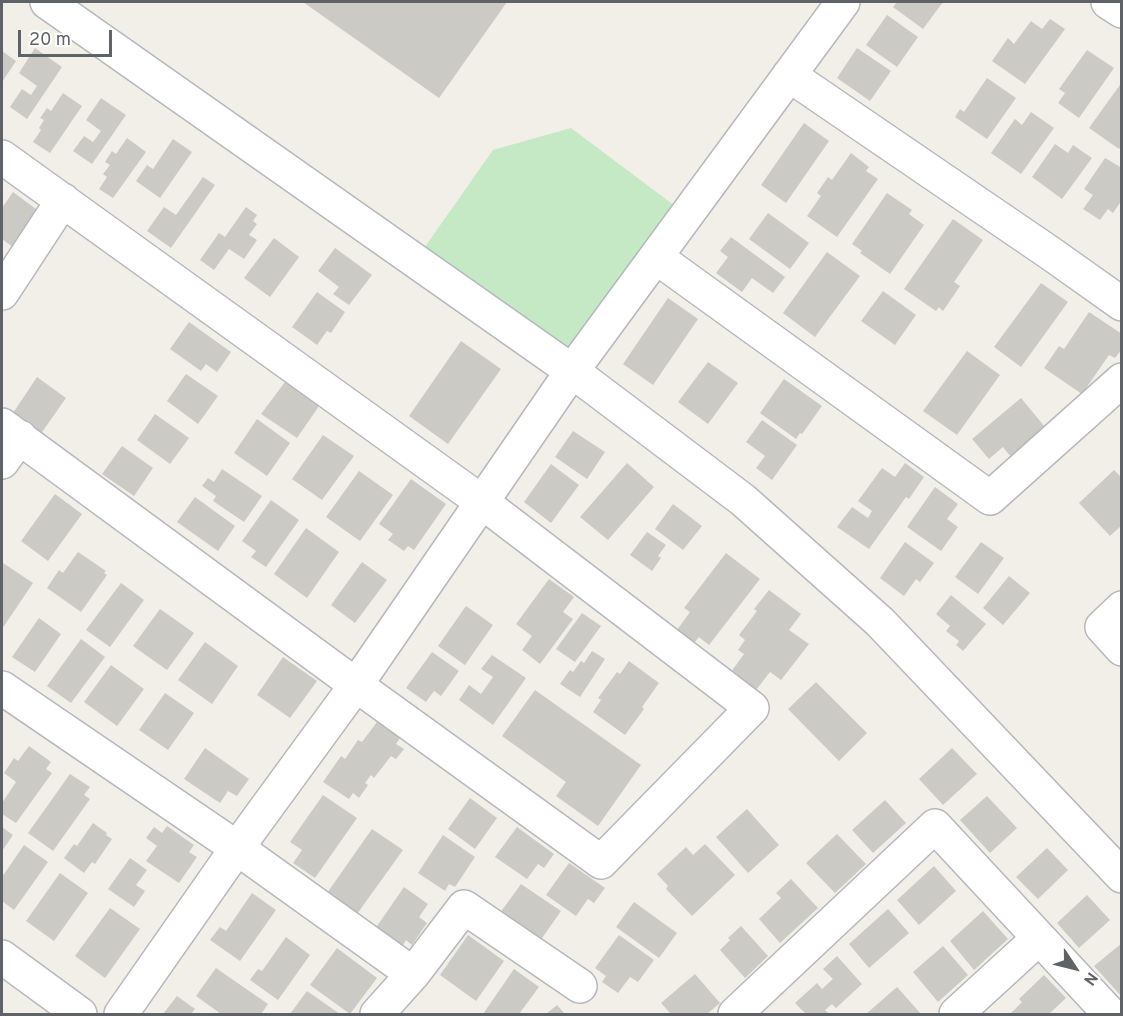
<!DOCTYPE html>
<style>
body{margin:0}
#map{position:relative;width:1123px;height:1016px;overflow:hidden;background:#f1efe8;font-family:Overpass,sans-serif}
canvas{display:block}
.frame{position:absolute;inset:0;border:3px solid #5f6368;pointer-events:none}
.north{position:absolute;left:1045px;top:938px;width:60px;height:60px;-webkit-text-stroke:4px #fff;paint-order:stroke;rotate:125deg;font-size:16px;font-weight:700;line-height:24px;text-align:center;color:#5f6368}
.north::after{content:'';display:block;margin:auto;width:21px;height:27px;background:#5f6368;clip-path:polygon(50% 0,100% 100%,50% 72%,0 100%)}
.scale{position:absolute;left:18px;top:30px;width:94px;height:27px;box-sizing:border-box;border:3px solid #5f6368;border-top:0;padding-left:8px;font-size:18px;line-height:21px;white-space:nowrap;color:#5f6368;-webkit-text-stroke:4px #fff;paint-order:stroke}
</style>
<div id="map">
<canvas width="1123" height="1016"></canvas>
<div class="frame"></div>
<div class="north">N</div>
<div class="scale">20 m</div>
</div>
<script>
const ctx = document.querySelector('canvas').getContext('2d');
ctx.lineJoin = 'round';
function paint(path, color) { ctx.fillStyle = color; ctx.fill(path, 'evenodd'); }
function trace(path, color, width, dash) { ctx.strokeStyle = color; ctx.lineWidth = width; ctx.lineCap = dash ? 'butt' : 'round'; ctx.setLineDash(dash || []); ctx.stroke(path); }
paint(new Path2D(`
 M571 128 679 209 568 359 422 251 493 150Z`), '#c5e8c5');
paint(new Path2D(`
 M303 2H507L439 98Z
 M897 2H943L923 29 893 7Z
 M887 15 918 37 897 67 866 45Z
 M1050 19 1065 29 1025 84 992 61 1008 38 1014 44 1031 21 1042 29Z
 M35 48 62 67 27 119 10 107 22 89 31 95 37 86 19 73Z
 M857 48 891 71 870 101 837 78Z
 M1087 50 1114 68 1079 118 1058 103 1065 93 1059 89Z
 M2 51 16 61 2 82Z
 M987 78 1016 98 987 139 955 117 960 109 964 112Z
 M1122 82V146L1119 149 1089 128Z
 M63 93 82 106 50 153 33 142 41 130 39 128 44 120 40 118 47 108 51 111Z
 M101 98 126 115 92 164 73 151 84 136 93 142 101 131 86 120Z
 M1031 112 1054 128 1021 174 991 153 1015 119 1022 125Z
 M804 123 829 141 786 203 761 185Z
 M127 138 146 152 113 198 99 189 107 177 103 174 110 165 105 162 112 151 116 154Z
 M173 139 192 152 160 198 136 181 147 165 153 169Z
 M1055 144 1068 153 1073 145 1092 158 1062 199 1032 177Z
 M851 153 869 167 866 171 878 179 837 237 807 216 821 196 817 193 828 177 832 180Z
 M1105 158 1122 168V200L1113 213 1108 209 1100 220 1083 209 1093 195 1084 189Z
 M203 177 215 185 171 248 147 231 164 207 176 215Z
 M13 192 40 212 14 248 2 239V208Z
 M887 193 912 210 909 214 924 225 890 274 860 253 862 251 852 244Z
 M246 207 257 215 253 221 257 224 249 235 257 240 244 259 229 249 214 270 200 260 219 233 225 237Z
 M768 213 809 243 790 269 749 239Z
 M953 219 983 240 954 282 960 286 943 311 939 307 936 311 904 289Z
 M731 237 785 277 773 293 752 278 742 292 716 273 728 257 720 251Z
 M274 238 299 257 270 297 244 278Z
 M335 248 372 275 349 305 333 294 339 287 318 271Z
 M827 252 860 276 815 337 783 313Z
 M1041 283 1068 302 1021 367 994 347Z
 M883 291 916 315 895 345 861 321Z
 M317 292 345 312 331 333 327 331 317 345 292 327Z
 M668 298 698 319 653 385 623 364Z
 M1089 312 1122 334V349L1115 358 1109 355 1082 394 1044 368 1059 346 1064 349Z
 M189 322 231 352 217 372 206 364 201 371 170 349Z
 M461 341 501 369 448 444 409 416Z
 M967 351 1000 375 957 435 923 411Z
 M708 362 738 383 708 424 678 402Z
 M186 374 218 396 198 424 167 401Z
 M37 377 66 398 40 435 13 413Z
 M784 379 822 406 802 434 800 433 796 439 760 413Z
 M285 382 319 406 297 438 261 414Z
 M1021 398 1045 427 1010 456 1003 447 989 459 972 439Z
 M155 414 189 438 170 464 137 440Z
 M257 419 290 443 267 476 234 453Z
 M762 420 797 445 772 480 756 468 765 456 746 442Z
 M573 431 605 452 587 479 555 457Z
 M323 435 354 456 322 500 292 479Z
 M122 446 153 468 134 496 102 474Z
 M627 463 654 487 608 540 580 517Z
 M905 463 924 477 909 499 906 497 869 549 837 527 852 507 868 518 872 511 858 501 882 468 895 477Z
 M551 464 579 485 551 523 524 502Z
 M222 469 262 496 244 522 213 501 216 496 202 486 208 478 214 482Z
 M1114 470 1122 478V525L1110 536 1079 503Z
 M359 471 393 495 360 541 326 517Z
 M411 479 446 504 414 550 408 546 404 551 388 540 393 534 379 524Z
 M935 487 958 504 947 519 958 527 941 551 907 527Z
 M55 494 82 514 48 561 21 541Z
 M195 497 235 526 218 551 177 522Z
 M271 500 299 520 266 567 251 557 256 551 242 541Z
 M673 504 702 526 683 550 655 529Z
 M306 528 339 552 307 598 274 574Z
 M647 532 666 545 658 556 661 558 652 571 630 555Z
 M905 542 934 563 920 582 916 579 904 596 880 578Z
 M981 542 1004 558 978 594 955 577Z
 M78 552 106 571 104 573 107 575 81 612 47 588 59 570 63 573Z
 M726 553 760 579 709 645 699 637 694 643 677 630 690 612 684 608Z
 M362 562 387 580 355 623 331 605Z
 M3 563 33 583 2 629V565Z
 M1009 576 1030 593 1003 625 983 608Z
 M549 579 574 597 563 612 573 619 540 664 522 650 532 636 516 624Z
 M121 583 144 600 110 647 86 630Z
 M769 590 801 614 789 630 809 644 781 680 770 672 756 690 731 672 744 654 738 650 745 640 739 635 757 611 754 609Z
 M951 595 986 624 963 651 956 645 959 641 946 631 950 626 936 614Z
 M466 606 493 625 465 665 438 646Z
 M160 609 194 633 167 670 133 646Z
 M582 613 601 626 575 662 556 649Z
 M39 618 61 634 35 672 12 657Z
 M81 639 105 657 71 703 47 686Z
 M205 642 238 666 212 704 178 680Z
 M592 651 605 659 580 697 560 684 570 670 573 672 581 661 584 663Z
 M432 652 459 671 441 696 434 691 426 702 406 688Z
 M492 655 526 678 493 725 459 700 469 685 481 694 493 677 481 669Z
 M283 657 317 681 290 718 257 695Z
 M629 661 659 683 642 707 644 709 625 735 593 712 601 700 598 698 617 672 620 674Z
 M111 665 144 689 117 726 84 702Z
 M816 682 867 733 839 761 788 709Z
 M535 690 641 765 598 826 556 796 566 782 502 736Z
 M165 693 194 713 168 750 139 730Z
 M377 722 400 738 396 744 404 749 396 759 391 756 374 778 371 775 365 783 368 785 359 798 353 793 349 799 323 782 341 756 345 759 358 740 362 742Z
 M29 746 51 762 46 769 52 773 16 823 2 814V803L16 782 4 773 14 758 18 761Z
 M205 748 249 779 237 796 228 791 220 803 184 779Z
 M952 748 977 774 943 805 919 779Z
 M70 774 90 787 84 795 90 799 53 851 28 833Z
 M323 795 357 818 315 878 293 863 302 850 290 842Z
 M987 796 1017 828 990 853 960 820Z
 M470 798 497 818 475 849 448 829Z
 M885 800 906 823 873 853 852 830Z
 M747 809 779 845 748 873 716 837Z
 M93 823 107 833 106 835 112 839 95 864 92 862 84 873 64 858 74 844 77 846Z
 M167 826 194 845 189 852 197 857 179 883 146 861 157 846 146 838 154 827 162 833Z
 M2 827 13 835 2 851Z
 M517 827 554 854 544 868 538 864 527 879 495 857Z
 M372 829 403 850 357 914 327 893Z
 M837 834 866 864 835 893 806 863Z
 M443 835 475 857 455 887 449 884 445 891 418 873Z
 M705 844 735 875 692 916 666 889 668 886 657 874 686 847 693 855Z
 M24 845 48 862 14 910 2 901V877Z
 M1047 848 1068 870 1038 899 1016 877Z
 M130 858 147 870 136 885 145 891 134 907 108 889Z
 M569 863 605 888 594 903 588 899 576 916 546 895Z
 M934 866 956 891 919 925 897 900Z
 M60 873 88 893 54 941 26 921Z
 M791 879 818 908 780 943 759 919 781 898 776 893Z
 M521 884 561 911 540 941 500 913Z
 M404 887 428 904 419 917 427 923 412 945 406 940 401 948 375 929Z
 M252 893 276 910 240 961 210 940 220 927 226 931Z
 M1087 895 1110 920 1079 948 1057 923Z
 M634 902 677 933 659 958 616 927Z
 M110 908 140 929 105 978 75 956Z
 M888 909 909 933 869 968 849 944Z
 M983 911 1008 939 974 970 950 941Z
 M741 926 768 956 745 978 720 950 730 940 728 938Z
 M468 935 504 961 476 1001 440 975Z
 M619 935 654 960 638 982 630 977 618 993 602 982 606 976 595 968Z
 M286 937 310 955 278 1000 250 980 258 969 262 971Z
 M1122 943V997L1094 966Z
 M943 946 968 975 938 1002 913 972Z
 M337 948 377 978 350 1014 310 985Z
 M837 956 862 984 836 1008 832 1004 825 1010 829 1014H806L795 1003 817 983 822 989 833 979 823 969Z
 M216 968 268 1004 261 1014H221L196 996Z
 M514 969 539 987 519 1014H483Z
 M695 974 720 1003 707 1014H671L661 1003Z
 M1044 975 1066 998 1049 1014H1010L1022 1002 1019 999Z
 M897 987 921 1014H866Z
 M307 991 340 1014H290Z
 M177 996 195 1009 191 1014H163Z
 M557 1005 565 1014H546Z`), '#cccac5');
const minor = new Path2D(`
 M47 2 572 371 743 500 880 622 1122 876
 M1108 2 1122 11
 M789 75 1050 253 1122 304
 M2 157 482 502 752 708 601 862 356 685 2 425
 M656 257 990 498 1122 380
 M2 293 63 200
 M2 462 20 437
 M1122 608 1102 627 1122 649
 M2 688 237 848 413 974
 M2 957 80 1014
 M121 1014 237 848 356 685 572 371 843 2
 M377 1014 413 974 464 907 580 986
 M735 1014 935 826 1110 1014
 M956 1014 1039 938`);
trace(minor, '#b5b8bc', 36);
trace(minor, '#fff', 33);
</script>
